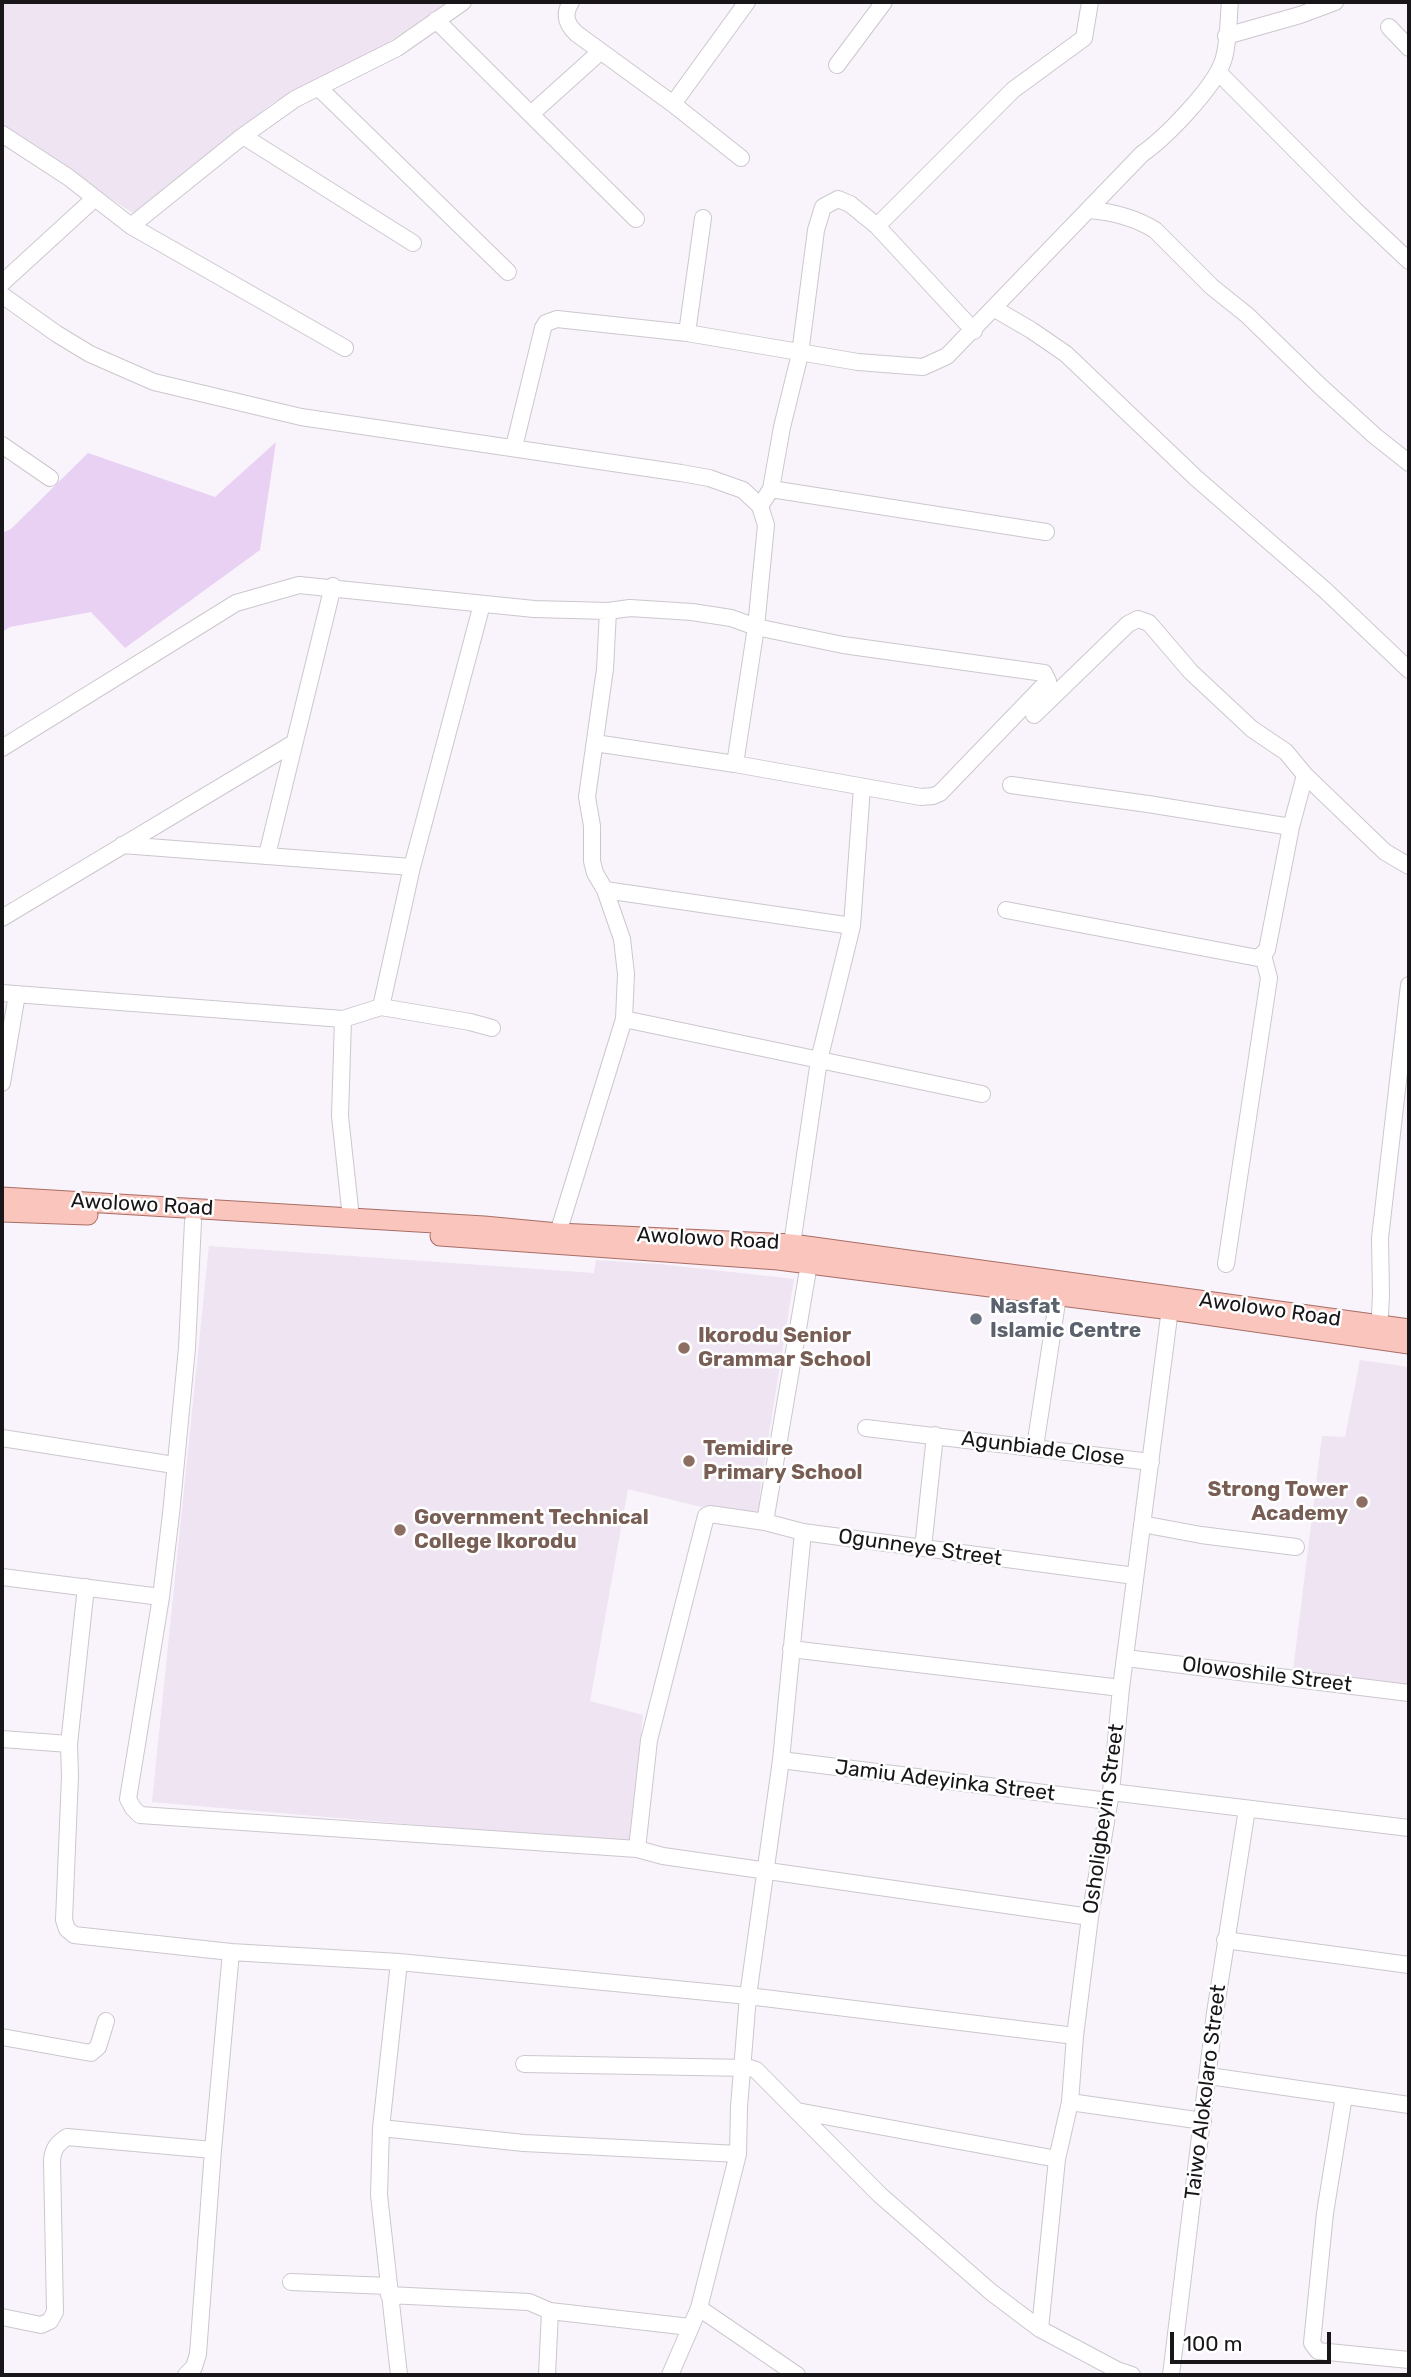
<!DOCTYPE html>
<style>
body{margin:0}
#map{position:relative;width:1411px;height:2377px;overflow:hidden;background:#f9f3fb;font-family:Rubik,sans-serif}
canvas{display:block}
.frame{position:absolute;inset:0;border:4px solid #181618;pointer-events:none}
.scale{position:absolute;left:1170px;top:2332px;width:161px;height:32px;box-sizing:border-box;border:4px solid #181618;border-top:0;padding-left:9px;font-size:21px;line-height:24px;white-space:nowrap;color:#181618;-webkit-text-stroke:5px #fff;paint-order:stroke}
</style>
<div id="map">
<canvas width="1411" height="2377"></canvas>
<div class="frame"></div>
<div class="scale">100 m</div>
</div>
<script>
const ctx = document.querySelector('canvas').getContext('2d');
ctx.lineJoin = 'round';
function paint(path, color) { ctx.fillStyle = color; ctx.fill(path, 'evenodd'); }
function trace(path, color, width, dash) { ctx.strokeStyle = color; ctx.lineWidth = width; ctx.lineCap = dash ? 'butt' : 'round'; ctx.setLineDash(dash || []); ctx.stroke(path); }
function drawText(font, color, halo, rows, align = 'center') {
  ctx.font = font + ' Rubik,sans-serif'; ctx.lineWidth = 5; ctx.setLineDash([]); ctx.textBaseline = 'middle'; ctx.strokeStyle = halo; ctx.fillStyle = color; for (const [text, x, y, turn = 0] of rows) {
    ctx.save(); ctx.translate(x, y); ctx.rotate((+turn || 0) * Math.PI / 180); ctx.textAlign = isNaN(turn) ? turn : align; if (halo) ctx.strokeText(text, 0, 0); ctx.fillText(text, 0, 0); ctx.restore();
  }
}
paint(new Path2D(`
 M2 2H448L383 46 271 104 136 215 2 129Z
 M209 1246 594 1273 596 1260 659 1264 794 1279 761 1483 758 1516 697 1506 628 1489 590 1701 643 1715 629 1843 152 1802Z
 M1360 1360 1409 1367V1686L1293 1671 1322 1436 1345 1437Z`), '#eee4f2');
paint(new Path2D(`
 M276 442 260 550 125 648 91 612 10 627 2 632V533L11 529 88 453 215 497Z`), '#e8d1f2');
const minor = new Path2D(`
 M571 2C563 15 566 24 577 34L673 104 741 158
 M436 20 636 219
 M1389 27 1409 48
 M1226 36 1300 15 1335 2
 M837 65 884 2
 M1219 73 1355 210 1409 261
 M319 88 508 272
 M673 104 747 2
 M531 114 600 52
 M2 134 68 177 131 226 345 348
 M243 136 413 243
 M1089 210C1113 212 1134 217 1155 230L1212 287 1247 315 1321 387 1375 436 1409 463
 M131 226 243 136 295 99 397 48 463 2
 M877 226 1013 90 1084 38 1090 2
 M2 283 95 198
 M2 295 57 334 90 354 154 382 301 417 681 473 709 478 743 490 760 506 766 525 756 627 735 764
 M995 309 1031 330 1066 354 1196 478 1326 591 1409 670
 M687 333 703 218
 M2 445 50 478
 M514 447 543 328 546 323 557 319 687 333 858 362 923 367 947 356 1142 154C1165 138 1214 88 1223 61 1229 43 1228 21 1230 2
 M771 489 1046 532
 M760 506 771 489 782 427 800 354 816 230 823 207 838 199 850 204 877 226 974 331
 M1034 715 1128 624 1138 619 1149 623 1191 672 1252 729 1286 752 1305 775 1385 852 1409 866
 M2 748 236 603 299 585 534 609 608 611 630 608 692 612 731 618 756 627 843 645 1044 673 1048 681 940 793 933 796 921 797 735 764 595 743
 M1011 785 1148 804 1291 827
 M122 845 412 867
 M267 855 333 586
 M605 890 852 926
 M1006 910 1258 958 1267 950 1291 827 1305 775
 M2 918 292 744
 M2 993 343 1019 381 1007 470 1022 492 1028
 M381 1007 412 867 482 604
 M343 1019 340 1116 351 1218
 M624 1019 982 1094
 M2 1083 17 994
 M193 1221 187 1348 171 1514 161 1597 128 1799 133 1808 140 1815 637 1849 663 1856 1090 1917
 M558 1233 624 1019 626 974 622 939 605 890 595 873 592 861V826L587 797 605 669 608 611
 M792 1244 819 1060 852 926 862 787
 M1226 1264 1269 978 1263 955
 M1379 1334 1381 1295 1380 1238 1409 985
 M866 1428 1151 1462
 M2 1438 174 1465
 M1035 1447 1058 1296
 M765 1522 809 1264
 M1142 1524 1201 1535 1296 1547
 M923 1548 935 1435
 M2 1577 161 1597
 M86 1587 69 1744 70 1776 64 1920 67 1929 74 1935 231 1952 399 1962 748 1996 1075 2036
 M791 1649 1121 1688
 M1126 1658 1409 1693
 M2 1739 69 1744
 M781 1760 1108 1801
 M1111 1792 1409 1828
 M637 1849 649 1740 706 1516 710 1514 765 1522 803 1532 1135 1576
 M1225 1940 1409 1965
 M2 2037 91 2053 98 2047 106 2021
 M524 2064 750 2068 756 2070 880 2195 991 2292 1040 2329 1117 2370 1132 2375
 M1209 2076 1409 2105
 M1344 2096 1325 2213 1312 2343 1318 2351 1409 2360
 M1070 2102 1203 2121
 M797 2111 1057 2159
 M381 2128 524 2143 738 2154
 M291 2282 388 2286
 M389 2295 529 2302 550 2311 690 2327
 M699 2308 797 2375
 M2 2317 41 2325 50 2321 55 2312 52 2160C53 2148 58 2143 67 2137L213 2150
 M1040 2329 1057 2159 1070 2102 1075 2036 1090 1917 1111 1792 1121 1688 1171 1301
 M186 2375 194 2367 198 2354 213 2150 231 1952
 M399 2375 379 2195 381 2128 399 1962
 M547 2375 550 2311
 M670 2375 699 2308 738 2154 739 2107 748 1996 781 1760 803 1532
 M1171 2375 1215 2013 1247 1809`);
const major = new Path2D(`
 M2 1197 484 1226 558 1233 792 1244 1409 1329
 M2 1212 88 1215
 M440 1236 778 1260 1171 1310 1409 1344`);
trace(minor, '#ccc7ce', 18);
trace(major, '#a86e66', 21);
trace(minor, '#fff', 16);
trace(major, '#f9c5bc', 19);
for (const [x, y, r, color] of [
 [976,1319,7,"#6b7280"],
 [684,1348,7,"#8d6e63"],
 [689,1461,7,"#8d6e63"],
 [1362,1502,7,"#8d6e63"],
 [400,1530,7,"#8d6e63"]
]) { const dot = new Path2D(); dot.arc(x, y, r, 0, 2 * Math.PI); ctx.fillStyle = color; ctx.fill(dot); trace(dot, '#fff', 2.5); }
drawText('21px', '#181618', '#fff', [
 ["Awolowo Road",142,1205,3],
 ["Awolowo Road",708,1239,3],
 ["Awolowo Road",1270,1310,8],
 ["Agunbiade Close",1043,1449,7],
 ["Ogunneye Street",920,1548,8],
 ["Olowoshile Street",1267,1675,7],
 ["Jamiu Adeyinka Street",945,1781,7],
 ["Osholigbeyin Street",1104,1819,-82],
 ["Taiwo Alokolaro Street",1206,2092,-83]
]);
drawText('bold 21px', '#5b616d', '#fff', [
 ["Nasfat",990,1307],
 ["Islamic Centre",990,1331]
], 'left');
drawText('bold 21px', '#785e54', '#fff', [
 ["Ikorodu Senior",698,1336],
 ["Grammar School",698,1360],
 ["Temidire",703,1449],
 ["Primary School",703,1473],
 ["Strong Tower",1348,1490,"right"],
 ["Academy",1348,1514,"right"],
 ["Government Technical",414,1518],
 ["College Ikorodu",414,1542]
], 'left');
</script>
